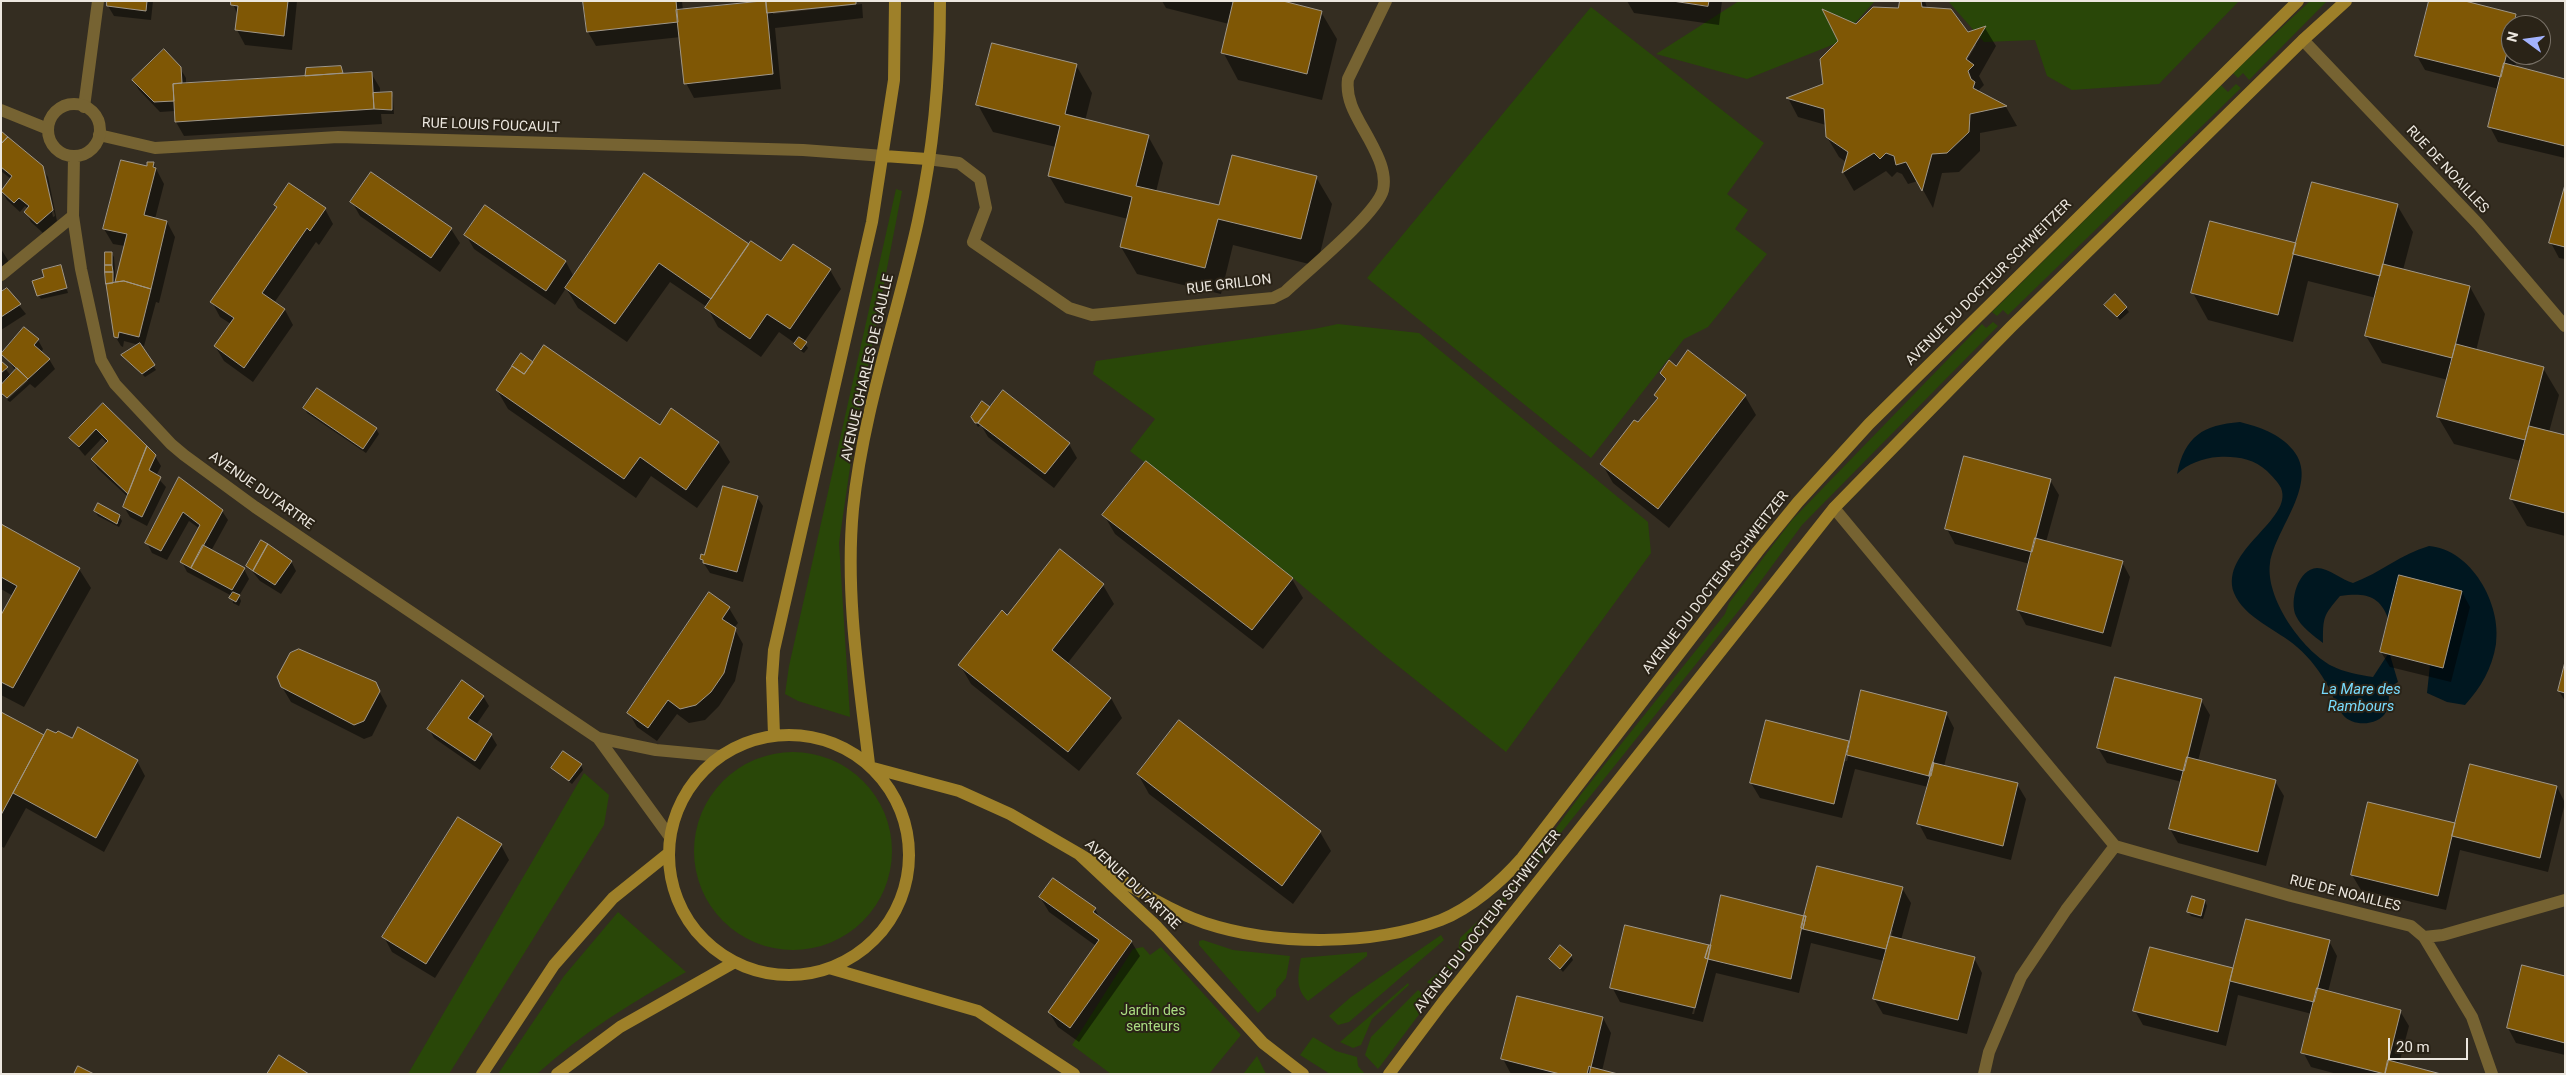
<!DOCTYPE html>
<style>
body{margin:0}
#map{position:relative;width:2566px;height:1075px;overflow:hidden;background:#342d21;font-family:Roboto,sans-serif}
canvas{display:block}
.frame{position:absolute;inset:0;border:2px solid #ece7df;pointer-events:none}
.north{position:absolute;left:2501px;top:15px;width:50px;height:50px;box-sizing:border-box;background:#2a2317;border:1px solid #787167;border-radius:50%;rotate:284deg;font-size:14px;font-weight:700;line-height:20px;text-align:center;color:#ece7df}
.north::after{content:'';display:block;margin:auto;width:18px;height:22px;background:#a2b2fd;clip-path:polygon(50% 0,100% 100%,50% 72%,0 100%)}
.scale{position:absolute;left:2388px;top:1038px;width:80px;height:22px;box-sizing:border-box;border:2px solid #ece7df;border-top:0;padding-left:6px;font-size:15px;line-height:18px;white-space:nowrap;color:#ece7df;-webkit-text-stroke:4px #2a2317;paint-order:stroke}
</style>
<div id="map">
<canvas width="2566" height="1075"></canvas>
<div class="frame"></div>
<div class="north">N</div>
<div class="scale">20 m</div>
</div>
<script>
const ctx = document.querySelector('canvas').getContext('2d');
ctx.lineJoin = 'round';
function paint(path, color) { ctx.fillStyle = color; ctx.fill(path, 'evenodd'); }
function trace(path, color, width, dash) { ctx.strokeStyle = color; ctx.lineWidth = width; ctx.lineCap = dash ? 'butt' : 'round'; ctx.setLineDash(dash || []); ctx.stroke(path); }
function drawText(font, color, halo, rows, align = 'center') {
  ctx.font = font + ' Roboto,sans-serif'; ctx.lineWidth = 4; ctx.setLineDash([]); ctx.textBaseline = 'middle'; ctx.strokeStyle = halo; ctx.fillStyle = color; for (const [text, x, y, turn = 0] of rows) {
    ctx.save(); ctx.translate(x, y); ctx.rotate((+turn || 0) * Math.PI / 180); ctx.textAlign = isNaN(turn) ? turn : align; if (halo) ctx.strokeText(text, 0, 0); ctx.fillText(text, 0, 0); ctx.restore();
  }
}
paint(new Path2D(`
 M1739 1H1875L1837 43 1747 79 1656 54Z
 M1948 1H2239L2159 84 2072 90 2047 76 2035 40 1984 42Z
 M2310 1H2327L2249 80 2243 73 2238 78 2233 73Z
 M1591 7 1764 143 1727 194 1748 210 1735 229 1767 254 1708 327 1684 339 1591 458 1367 278Z
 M2236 84 2241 88 2008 315 2003 310 1997 316 1992 312 2221 85 2228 92Z
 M896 189 902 191 855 433 839 543 850 717 798 701 785 694 789 666Z
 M1993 322 1998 326 1802 525 1744 604 1436 989 1427 982 1457 957 1460 938 1509 892 1582 793 1725 614 1729 603 1792 520 1982 324 1986 328Z
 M1338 324 1419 333 1648 522 1651 553 1506 752 1383 654 1293 578 1130 451 1155 419 1093 374 1096 361 1314 329Z
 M694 851a99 99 0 1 1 198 0a99 99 0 1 1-198 0Z
 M584 773 609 795 604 825 449 1074H408Z
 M618 912 686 972C634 1001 582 1033 537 1074H498L564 976Z
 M1441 935 1444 940 1349 1022 1338 1025 1329 1016 1351 997Z
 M1203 940 1233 950 1290 956 1286 978 1276 990V996L1258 1013 1199 945V941Z
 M1143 947 1150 955 1161 947 1241 1035 1209 1074H1111L1072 1045 1133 949Z
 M1367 952V956L1308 1001C1295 989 1298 974 1301 958Z
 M1408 983 1409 985 1372 1019 1361 1045 1353 1048 1340 1042Z
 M1418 990 1430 1000 1378 1069 1365 1055 1371 1037Z
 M1313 1037 1336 1051 1357 1057 1358 1066 1365 1074H1330L1300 1055Z
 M1257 1056 1266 1074H1243L1244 1073Z`), '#294708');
paint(new Path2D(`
 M2240 422C2259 427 2279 433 2293 450 2320 483 2276 527 2270 563 2265 598 2302 650 2332 666 2343 672 2360 675 2373 677L2388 654 2390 655 2398 682 2390 687C2388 694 2390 707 2386 712 2378 726 2353 727 2343 715 2337 708 2333 696 2329 688 2321 673 2310 658 2297 647 2278 630 2244 618 2234 593 2219 550 2294 520 2281 488 2278 482 2272 476 2267 471 2253 458 2235 456 2218 457 2203 458 2187 464 2177 474 2185 436 2203 425 2240 422Z
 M2429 546C2471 549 2502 604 2496 644 2492 669 2481 687 2465 705L2447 702 2427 693 2430 665 2443 668 2462 591 2400 575 2388 618C2379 594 2363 593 2340 596 2323 616 2323 617 2323 643 2314 636 2301 627 2296 616 2289 601 2298 569 2317 568 2329 568 2342 580 2353 583 2380 573 2401 554 2429 546Z`), '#001720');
paint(new Path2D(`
 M109 1H153L151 20 114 16 108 6Z
 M232 1H297L292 50 245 45 237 30 238 16Z
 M585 1H682L683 11 767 1H862L773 11V14L862 4 863 18 775 28 781 89 694 98 686 83 681 37 596 46 588 32Z
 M1162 1H1278L1321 12 1337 39 1322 100 1238 80 1223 52 1229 24 1166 8Z
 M1627 1H1722L1719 25 1634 13Z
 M1902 1H1925L1927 8 1968 34 1985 28 1996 46 1979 76 1984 85 1979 90 1981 94 2006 107 2017 126 1980 133V151L1959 172 1942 173 1933 208 1918 181 1908 184 1902 174 1897 172 1892 177 1886 171 1854 191 1843 172 1846 162 1839 157 1827 137 1826 125 1798 117 1788 98 1824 85 1856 26 1899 9ZM1974 43 1976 45 1964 65 1962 64Z
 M2516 15 2521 25H2511V55H2518L2515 67 2565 80V158L2498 142 2490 127 2499 89 2425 70 2417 56Z
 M1076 65 1092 93 1085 121 1148 136 1163 163 1156 192 1220 207 1316 177 1332 204 1317 266 1233 245 1221 294 1137 274 1121 247 1128 219 1065 203 1049 176 1056 147 993 132 978 105Z
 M180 68 186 78V84L307 77 340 68 344 75 371 73 380 88V94L391 93 393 98 394 114H381L382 124 184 136 176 122 175 111 160 112 139 90 133 80Z
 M1 133 42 167 53 217 55 216 46 174 48 177 57 221 43 233 31 222 26 212 28 209 25 206 20 212 7 200 1 190 11 179 1 171Z
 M153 163 164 184 155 219 167 222 175 237 159 303 156 302 144 346 140 345 156 370 145 377 123 355 139 345 124 341 123 347 121 346 115 336 111 253 114 257 116 284 125 246 113 244 104 229 148 167Z
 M2565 190V259L2559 258 2551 243Z
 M352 202 451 229 460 243 440 272 360 216Z
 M275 205 325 209 333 224 319 245 316 242 274 303 285 310 293 325 253 382 224 361 215 346 231 324 220 317 212 302 277 209Z
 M2397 205 2413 232 2403 270 2470 287 2485 314 2476 351 2543 368 2559 395 2549 432 2565 436V536L2527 526 2511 499 2521 461 2454 444 2438 417 2448 380 2382 363 2366 336 2376 298 2308 281 2293 342 2208 320 2193 293 2297 245Z
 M485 207 566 262 574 277 749 246 781 263 830 270 841 289 804 342 808 348 804 353 798 349 796 344 779 332 761 357 718 327 707 307 670 282 627 342 578 308 566 288 555 305 474 249 466 235Z
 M1 249 9 262 1 269Z
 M60 266 68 293 41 299 38 295 46 278Z
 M6 289 26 314 1 330V294Z
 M2106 305 2126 308 2129 312 2120 320Z
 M38 340 43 349 41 352 49 359 55 369 35 388 30 384 10 402 7 400 28 381 26 379 6 398 1 395V363L11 376 16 371 3 354Z
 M533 363 660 427 718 442 730 462 697 508 651 476 636 498 508 409 497 390Z
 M1676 368 1745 396 1756 415 1669 528 1613 483 1602 464 1658 398 1656 395 1666 381 1661 374Z
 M983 403 990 409 1069 444 1077 458 1054 488 988 437 981 425 978 427 972 417Z
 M103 405 155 456 161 466 156 476 166 487 147 526 130 517 124 507 128 497 98 469 92 459 107 443 102 438 85 456 71 439Z
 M305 408 376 429 379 434 366 453 307 413Z
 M179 479 222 511 228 520 211 551 244 569 249 579 239 596 241 601 239 606 233 603 232 596 187 572 182 562 200 529 189 521 167 560 152 553 147 543Z
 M2050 480 2059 495 2046 542 2122 562 2130 577 2111 647 2026 625 2018 610 2030 564 1955 544 1947 529Z
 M757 497 763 506 743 582 710 573 701 559Z
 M95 511 119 516 122 521 119 527 98 516Z
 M1104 515 1292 579 1303 598 1263 649 1115 534Z
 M1 526 79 569 91 588 24 707 1 695V617L13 596 1 589Z
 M1060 550 1103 585 1114 604 1067 664 1111 698 1122 718 1079 771 971 684 960 665 1007 617Z
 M291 561 296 571 281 594 260 581 248 566Z
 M2462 592 2470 607 2451 682 2390 667 2381 652Z
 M709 594 729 608 738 623 734 628 743 644 735 681 719 706 705 720 689 723 677 714 657 741 637 727 629 713Z
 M2565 667V701L2559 691Z
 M375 683 387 706 372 736 364 739 291 702 282 687Z
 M1862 692 1946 713 1954 728 1944 766 2017 784 2026 799 2011 860 1927 839 1919 824 1928 787 1855 769 1842 818 1760 798 1751 783 1767 722 1850 743ZM1846 753 1849 754 1847 761H1845Z
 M483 696 489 706 476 725 491 735 497 745 480 770 434 738 429 729Z
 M2201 700 2210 715 2198 761 2275 781 2284 796 2266 866 2178 843 2170 829 2182 782 2107 763 2098 748Z
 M1 713 43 736 72 740 137 761 145 776 104 852 26 808 4 848 1 846Z
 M581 765 583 770 572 784 553 768Z
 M1138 774 1320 832 1331 851 1293 904 1149 794Z
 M2557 787 2565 803 2548 872 2460 850 2446 910 2361 890 2352 875 2369 804 2456 825Z
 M501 845 509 860 435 978 392 952 384 937Z
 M1902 888 1911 903 1901 940 1974 958 1982 973 1967 1034 1883 1014 1874 999 1884 961 1811 943 1799 993 1716 973 1703 1022 1620 1002 1612 987 1710 946 1722 897 1805 917ZM1891 930H1893L1888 951 1884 950ZM1706 959 1708 961 1694 1014H1692Z
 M1040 897 1095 909 1101 920 1131 941 1140 956 1079 1042 1058 1027 1049 1012 1096 946 1049 912Z
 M2205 901 2207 906 2203 919 2191 916 2188 912Z
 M2329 941 2337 956 2328 992 2400 1011 2409 1026 2399 1064 2436 1074H2337L2311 1067 2303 1052 2312 1014 2238 995 2226 1046 2143 1025 2135 1011 2151 948 2234 970Z
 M1571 956 1573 960 1563 972 1551 959Z
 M2565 977V1055L2516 1043 2508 1028Z
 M1603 1018 1611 1033 1602 1071 1613 1074H1511L1503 1059Z`), '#0007');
const building = new Path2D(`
 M107 1H147L146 11 107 6Z
 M231 1H288L284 36 235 30 238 6 231 5Z
 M583 1H676L678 22 587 32Z
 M766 1 773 74 684 84 676 10Z
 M766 1H856V4L767 13Z
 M1228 1H1283L1322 11 1307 74 1221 53 1233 2Z
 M1673 1H1709L1708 6Z
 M1900 1H1921L1922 7 1951 9 1968 32 1986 26 1966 59 1974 65 1968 71 1971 79 1975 82 1973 88 2007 106 1970 114 1969 132 1947 153 1932 154 1922 191 1906 162 1896 165 1894 156 1886 153 1880 159 1874 153 1842 173 1848 152 1826 137 1824 109 1786 98 1823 84 1820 59 1838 41 1822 9 1856 24 1873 7 1898 8Z
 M2429 1H2465L2516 14 2514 25H2511V36L2501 77 2415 56Z
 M992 43 1077 64 1065 114 1149 135 1136 186 1219 205 1232 155 1317 176 1301 239 1218 219 1205 268 1120 247 1132 197 1048 176 1060 126 976 105Z
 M164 49 181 67 182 83 173 84 174 101 154 102 132 80Z
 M2504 63 2565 79V146L2488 127Z
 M341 66 343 73 305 76 306 68Z
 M372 72 374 109 175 122 173 84Z
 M392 92V110L374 109 373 93Z
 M1 131 8 137 1 144Z
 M8 137 43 166 53 210 37 224 24 212 29 206 19 198 14 203 1 191 12 176 1 167V144Z
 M121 160 147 166V162H154L153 167 156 168 144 215 167 221 151 289 124 281 115 282 127 234 103 229Z
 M371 172 452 228 431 258 350 202Z
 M644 173 749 244 711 299 659 263 615 324 565 288Z
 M2312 182 2398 204 2380 276 2293 254Z
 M289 183 326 208 310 231 307 228 262 293 285 309 244 368 214 346 234 318 210 302 277 207 274 205Z
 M2565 185V247L2549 243Z
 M485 205 566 261 546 291 464 235Z
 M2210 221 2296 243 2278 315 2191 293Z
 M751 241 781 261 793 244 831 269 790 329 767 314 750 339 705 308Z
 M105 252H112V265H105Z
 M2383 264 2470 286 2452 358 2365 336Z
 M61 265 67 288 37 296 32 281 44 277 42 270Z
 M105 265H112L113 272H105Z
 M105 272H113V283L106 284Z
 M124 281 151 289 139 337 119 332 118 338 114 337 106 284Z
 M7 288 21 304 1 317V292Z
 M2115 294 2127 307 2117 317 2104 305Z
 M24 327 39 339 34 345 50 359 28 379 1 354Z
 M799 337 807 342 801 350 794 344Z
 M140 343 155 365 142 374 121 355Z
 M2456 344 2544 367 2525 440 2437 417Z
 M544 345 660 425 671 408 719 442 686 490 640 457 624 479 496 390 512 366 524 374Z
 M1688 350 1746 395 1658 509 1600 464 1634 420 1638 422 1658 398 1654 395 1666 379 1660 373 1669 360 1676 366Z
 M521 353 533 362 524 374 512 366Z
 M1 361 8 367 1 373Z
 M17 368 28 379 7 398 1 393V385Z
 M317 388 377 428 363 449 303 408Z
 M1003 390 1070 443 1045 474 978 423Z
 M982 401 990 407 978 423H975L971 417Z
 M103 403 147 446 128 494 91 459 108 441 96 429 79 447 69 438Z
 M2529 426 2565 435V513L2510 499Z
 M147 446 156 455 149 470 161 477 142 517 123 507Z
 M1964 456 2051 479 2032 552 1945 529Z
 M1146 461 1293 578 1252 630 1102 515Z
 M179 477 223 510 191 568 180 562 200 525 183 512 161 551 145 543Z
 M723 486 758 496 737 572 703 563V560L700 559 701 554 704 555Z
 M98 503 120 515 117 524 94 511Z
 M1 524 80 568 13 688 1 682V615L17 586 1 577Z
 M2035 538 2123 561 2103 633 2017 610Z
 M261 540 268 544 253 571 246 566Z
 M268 544 292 561 275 585 253 571Z
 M203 545 245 568 232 590 191 568Z
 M1060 549 1104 584 1052 650 1111 698 1068 752 958 665 1002 610 1007 615Z
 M2399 575 2462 591 2443 668 2380 652Z
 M233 592 240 595 236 602 229 598Z
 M709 592 730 607 722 619 736 628 724 673 711 692 696 705 680 709 668 700 648 728 627 713Z
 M299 649 376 682 380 691 364 721 354 725 281 687 277 677 290 653Z
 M2565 662V693L2558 691Z
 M2115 677 2202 699 2184 771 2097 748Z
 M462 680 484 696 468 718 492 734 475 761 427 729Z
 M1861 690 1947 712 1929 776 1847 755Z
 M1 712 44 735 1 815Z
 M1179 720 1321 831 1282 886 1137 774Z
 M1766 720 1849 741 1834 804 1750 783Z
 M78 727 138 760 96 838 13 793 47 729 56 733 58 731 72 738Z
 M563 751 582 764 569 781 551 768Z
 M2187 757 2276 780 2258 852 2169 829Z
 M1933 762 1934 763 1931 776H1929Z
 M1934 763 2018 783 2003 846 1917 824Z
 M2470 764 2557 786 2540 858 2452 836Z
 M2368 802 2455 823 2438 896 2351 875Z
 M458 817 502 844 426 964 382 937Z
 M1817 866 1903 887 1886 949 1803 929 1806 916H1804Z
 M1053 878 1096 908 1093 912 1132 941 1070 1028 1048 1012 1099 940 1039 897Z
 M1721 895 1804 916 1791 979 1708 959Z
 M2192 896 2205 900 2201 916 2187 912Z
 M1804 916H1806L1803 929 1801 928Z
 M2246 919 2330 940 2314 1002 2230 981Z
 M1625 925 1709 945 1705 958 1708 959 1695 1008 1610 988Z
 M1890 936 1975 957 1958 1020 1873 999Z
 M1560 945 1572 955 1560 969 1549 959Z
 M1709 945H1711L1708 959 1705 958Z
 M2150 947 2233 968 2218 1032 2133 1011Z
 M2522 965 2565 976V1043L2507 1028Z
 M2317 988 2401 1010 2385 1074 2301 1053Z
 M1517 996 1603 1017 1591 1067 1589 1066 1587 1074H1560L1501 1059Z
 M279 1055 309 1074H267Z
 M2388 1060 2441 1074H2385Z
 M78 1066 94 1074H74Z
 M1591 1067 1618 1074H1590Z`);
paint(building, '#7f5705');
trace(building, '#a09788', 1);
trace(new Path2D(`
 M2303 40 2478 224 2565 326
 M84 107 98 1
 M99 135 155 148 338 137 803 150 884 156
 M927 159 959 163 980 179 986 208 973 242 1069 308 1092 315 1273 298 1285 292C1306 272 1377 214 1383 190 1387 172 1377 154 1369 139 1359 120 1345 102 1348 79L1386 1
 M1834 508 2115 846
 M2115 846 2291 896 2411 926 2424 937 2472 1017 2492 1074
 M2424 937 2443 935 2565 900
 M1984 1074 1989 1052 2021 977 2066 910 2115 846`), '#766332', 12);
trace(new Path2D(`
 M48 130a26 26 0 1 1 52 0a26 26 0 1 1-52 0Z
 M1 110 48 129
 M74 156 73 216 81 269 101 360 115 384 171 444 184 455 255 507 598 738 670 837
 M1 275 73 216
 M598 738 656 750 720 756`), '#766332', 12);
trace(new Path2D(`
 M884 156 927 159
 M774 735 772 678 774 650 872 222 894 80 895 1
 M669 855a120 120 0 1 1 240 0a120 120 0 1 1-240 0Z
 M869 764C859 680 845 594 853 509 863 411 897 317 918 221 933 152 940 72 940 1
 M873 768 959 791 1010 814 1079 854 1157 927 1263 1043 1303 1074
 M1079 854C1119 878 1161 908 1205 923 1275 946 1373 946 1441 920 1471 908 1501 882 1522 858L1758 551 1798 502 1869 424 2298 1
 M829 968 978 1011 1074 1074
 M482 1074 554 965 613 898 669 853
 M557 1074 620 1027 733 963
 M1389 1074 1443 1002 1834 508 2011 327 2303 40 2346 1`), '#9e8029', 12);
drawText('14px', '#ece7df', '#2a2317', [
 ["RUE LOUIS FOUCAULT",491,126,2],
 ["RUE DE NOAILLES",2447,170,47],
 ["AVENUE DU DOCTEUR SCHWEITZER",1989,283,-45],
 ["RUE GRILLON",1229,285,-7],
 ["AVENUE CHARLES DE GAULLE",868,368,-77],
 ["AVENUE DUTARTRE",261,491,35],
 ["AVENUE DU DOCTEUR SCHWEITZER",1716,583,-52],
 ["AVENUE DUTARTRE",1132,885,43],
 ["RUE DE NOAILLES",2345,894,14],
 ["AVENUE DU DOCTEUR SCHWEITZER",1488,922,-52]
]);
drawText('14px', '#abdd82', '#2a2317', [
 ["Jardin des",1153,1011],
 ["senteurs",1153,1027]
]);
drawText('italic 15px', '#78dbfd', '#2a2317', [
 ["La Mare des",2361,690],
 ["Rambours",2361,707]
]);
</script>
